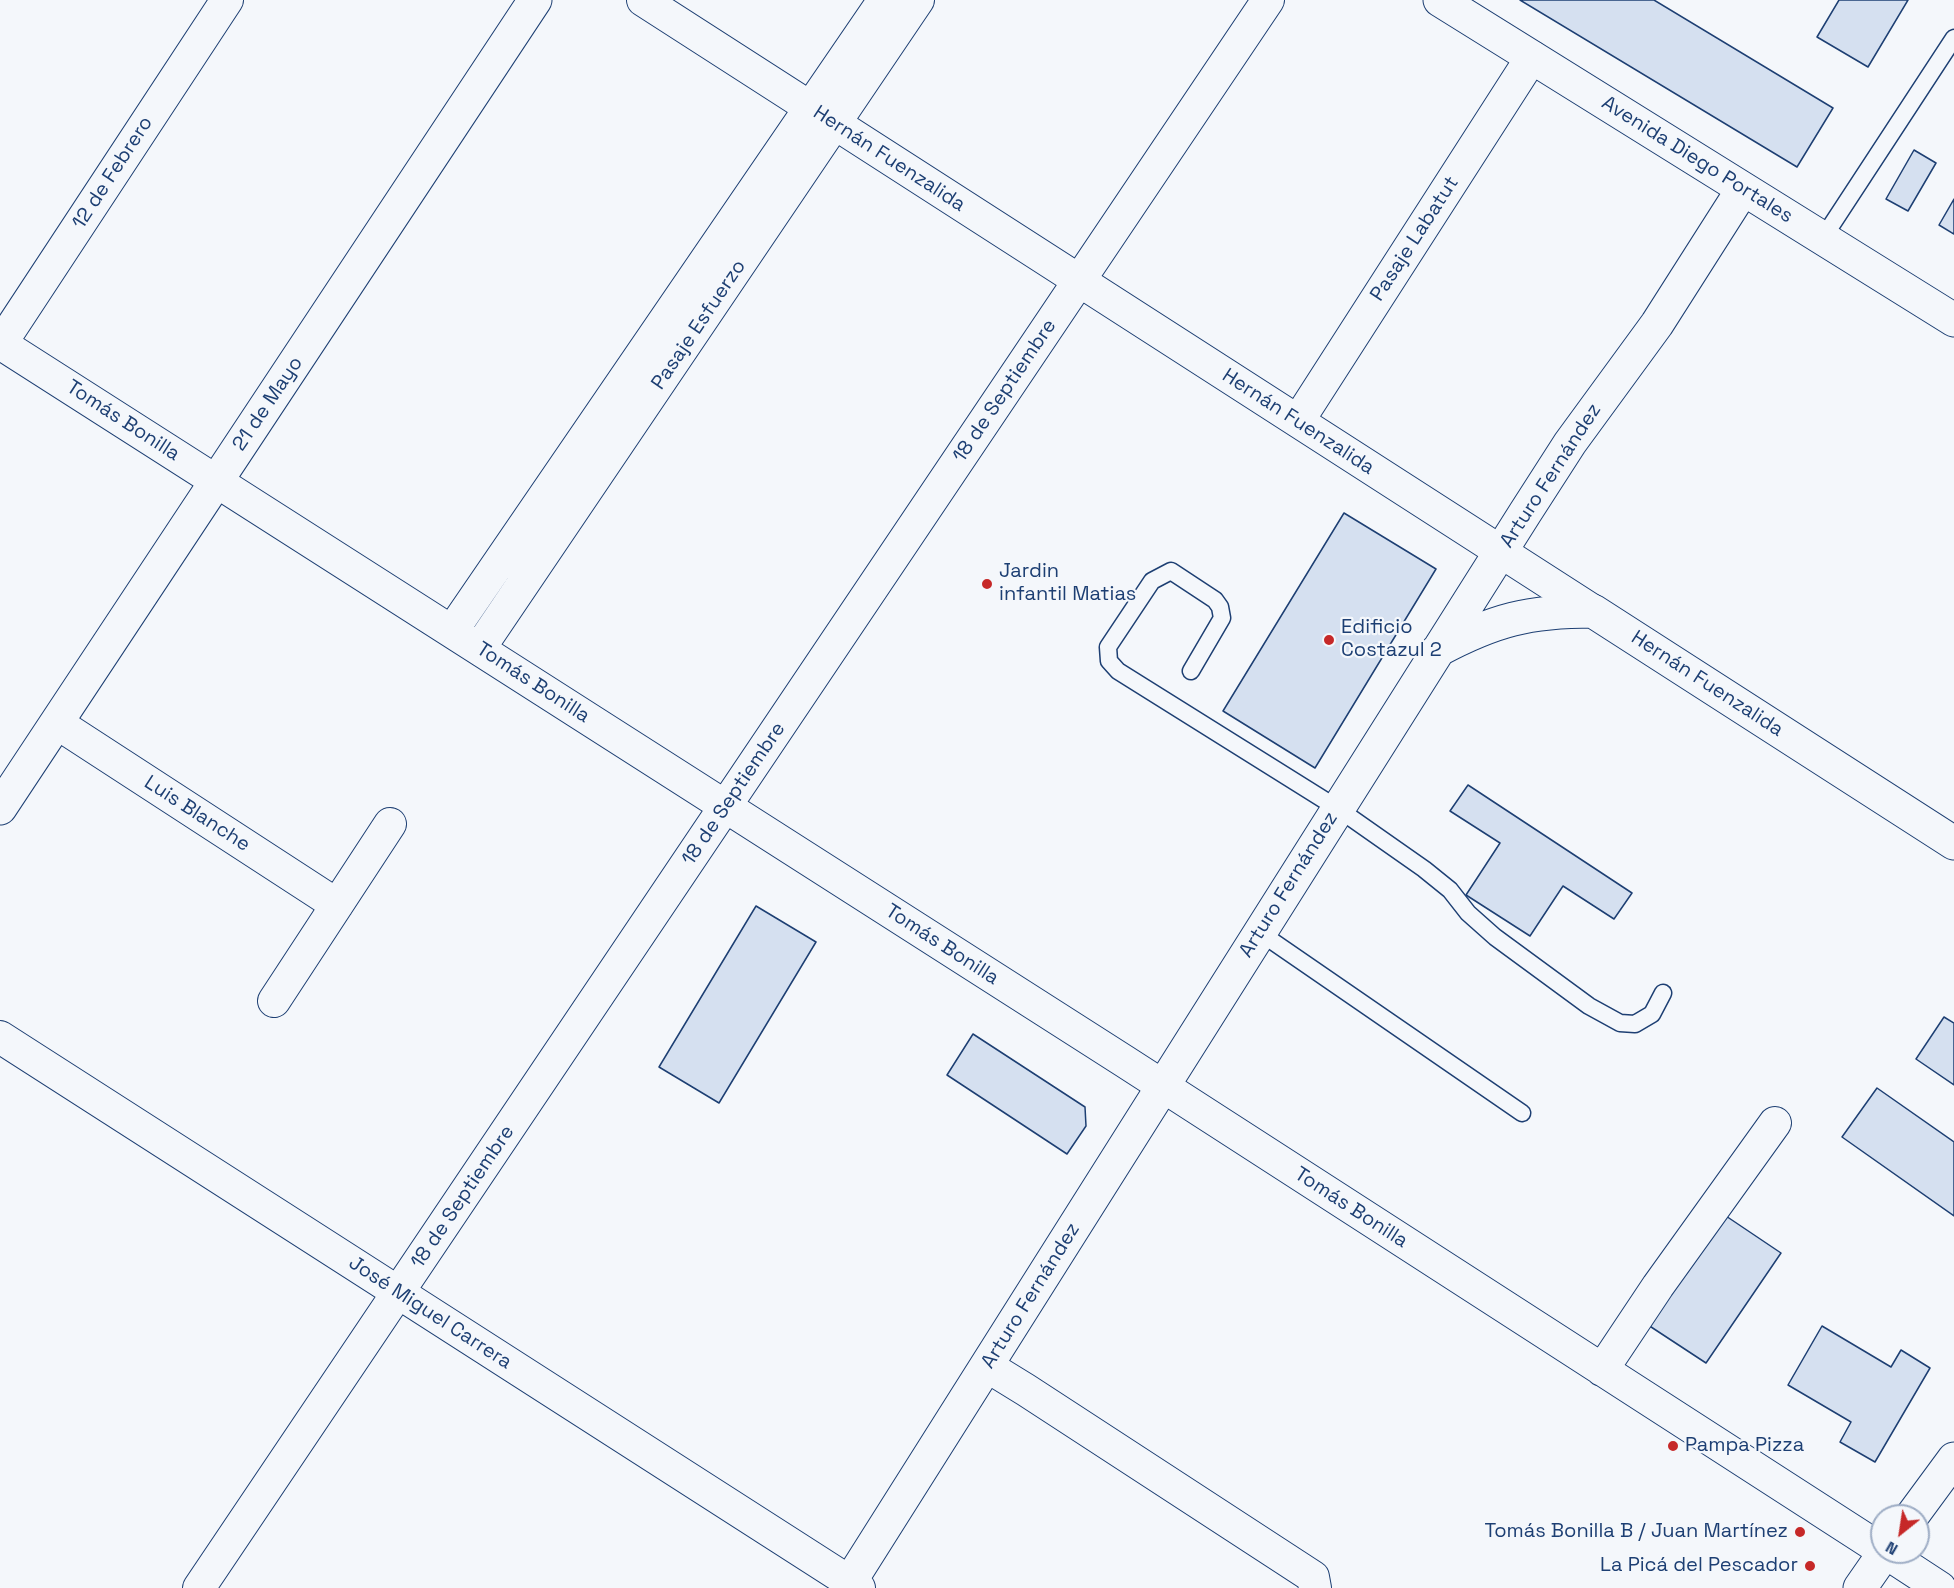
<!DOCTYPE html>
<meta charset="utf-8">
<style>
body{margin:0}
#map{position:relative;width:1954px;height:1588px;overflow:hidden;background:#f4f7fb;font-family:"Space Grotesk",sans-serif}
canvas{display:block}
.north{position:absolute;left:1870px;top:1504px;width:60px;height:60px;box-sizing:border-box;background:#f4f7fb;border:2px solid #9eadc5;border-radius:50%;rotate:210deg;font-size:16px;font-weight:700;line-height:24px;text-align:center;color:#1d3f73}
.north::after{content:'';display:block;margin:auto;width:21px;height:27px;background:#c62828;clip-path:polygon(50% 0,100% 100%,50% 72%,0 100%)}
</style>
<div id="map">
<canvas width="1954" height="1588"></canvas>
<div class="north">N</div>
</div>
<script>
const ctx = document.querySelector('canvas').getContext('2d');
ctx.lineJoin = 'round';
function paint(path, color) { ctx.fillStyle = color; ctx.fill(path, 'evenodd'); }
function trace(path, color, width, dash) { ctx.strokeStyle = color; ctx.lineWidth = width; ctx.lineCap = dash ? 'butt' : 'round'; ctx.setLineDash(dash || []); ctx.stroke(path); }
function drawText(font, color, halo, rows, align = 'center') {
  ctx.font = font + ' "Space Grotesk",sans-serif'; ctx.lineWidth = 4.5; ctx.setLineDash([]); ctx.textBaseline = 'middle'; ctx.strokeStyle = halo; ctx.fillStyle = color; for (const [text, x, y, turn = 0] of rows) {
    ctx.save(); ctx.translate(x, y); ctx.rotate((+turn || 0) * Math.PI / 180); ctx.textAlign = isNaN(turn) ? turn : align; if (halo) ctx.strokeText(text, 0, 0); ctx.fillText(text, 0, 0); ctx.restore();
  }
}
const building = new Path2D(`
 M1520 0H1654L1833 108 1797 167Z
 M1839 0H1908L1868 67 1817 37Z
 M1914 150 1936 163 1908 211 1886 199Z
 M1954 199V234L1939 225Z
 M1344 513 1436 569 1315 768 1223 711Z
 M1468 785 1632 893 1614 919 1563 886 1530 936 1466 895 1500 843 1450 811Z
 M756 906 816 942 719 1103 659 1067Z
 M1944 1017 1954 1023V1085L1916 1059Z
 M973 1034 1085 1107 1086 1126 1067 1154 947 1075Z
 M1877 1088 1954 1142V1216L1842 1137Z
 M1720 1212 1781 1253 1706 1363 1645 1323Z
 M1822 1326 1891 1367 1901 1350 1930 1368 1875 1462 1840 1442 1851 1422 1788 1385Z`);
paint(building, '#d5e0f0');
trace(building, '#1d3f73', 1.5);
const lane = new Path2D(`
 M1823 238 1954 38
 M1191 671 1222 618 1220 607 1215 600 1171 571 1152 581 1108 647 1109 661 1118 671 1337 808 1424 869 1450 890 1468 913 1495 937 1589 1006 1620 1023 1635 1024 1652 1014 1663 993
 M1259 932 1522 1113`);
const street = new Path2D(`
 M643 0 1593 611
 M0 343 1124 1061 1882 1550
 M0 345 227 0
 M1298 421 1532 57
 M452 631 884 0
 M479 649 918 0
 M57 723 337 905
 M274 1001 390 824
 M0 1037 859 1588
 M987 1366 1026 1390 1313 1577 1315 1588
 M1602 1370 1658 1286 1775 1123
 M1885 1552 1940 1588
 M199 1588 1268 0`);
const secondary = new Path2D(`
 M1440 0 1954 320
 M1438 650C1494 620 1529 611 1593 611L1954 843
 M0 808 535 0
 M1912 1516 1954 1459
 M846 1588 1525 513 1570 443 1657 324 1743 189
 M1860 1588 1885 1552`);
trace(lane, '#1d3f73', 19);
trace(street, '#1d3f73', 34);
trace(secondary, '#1d3f73', 35);
trace(lane, '#f4f7fb', 16);
trace(street, '#f4f7fb', 32);
trace(secondary, '#f4f7fb', 33);
for (const [x, y, r, color] of [
 [987,584,6,"#c62828"],
 [1329,640,6,"#c62828"],
 [1673,1446,6,"#c62828"],
 [1800,1532,6,"#c62828"],
 [1810,1566,6,"#c62828"]
]) { const dot = new Path2D(); dot.arc(x, y, r, 0, 2 * Math.PI); ctx.fillStyle = color; ctx.fill(dot); trace(dot, '#f4f7fb', 2); }
drawText('20px', '#1d3f73', '#f4f7fb', [
 ["Hernán Fuenzalida",889,159,33],
 ["Avenida Diego Portales",1697,160,32],
 ["12 de Febrero",113,173,-57],
 ["Pasaje Labatut",1415,239,-57],
 ["Pasaje Esfuerzo",699,325,-56],
 ["18 de Septiembre",1005,391,-56],
 ["21 de Mayo",268,404,-56],
 ["Tomás Bonilla",123,421,33],
 ["Hernán Fuenzalida",1298,422,33],
 ["Arturo Fernández",1551,476,-57],
 ["Tomás Bonilla",533,683,33],
 ["Hernán Fuenzalida",1707,684,33],
 ["18 de Septiembre",734,794,-56],
 ["Luis Blanche",197,814,33],
 ["Arturo Fernández",1289,885,-58],
 ["Tomás Bonilla",942,945,33],
 ["18 de Septiembre",463,1197,-56],
 ["Tomás Bonilla",1351,1208,33],
 ["Arturo Fernández",1031,1296,-58],
 ["José Miguel Carrera",430,1313,33]
]);
drawText('20px', '#1d3f73', '#f4f7fb', [
 ["Jardin",999,572],
 ["infantil Matias",999,595],
 ["Edificio",1341,628],
 ["Costazul 2",1341,651],
 ["Pampa Pizza",1685,1446],
 ["Tomás Bonilla B / Juan Martínez",1788,1532,"right"],
 ["La Picá del Pescador",1798,1566,"right"]
], 'left');
</script>
